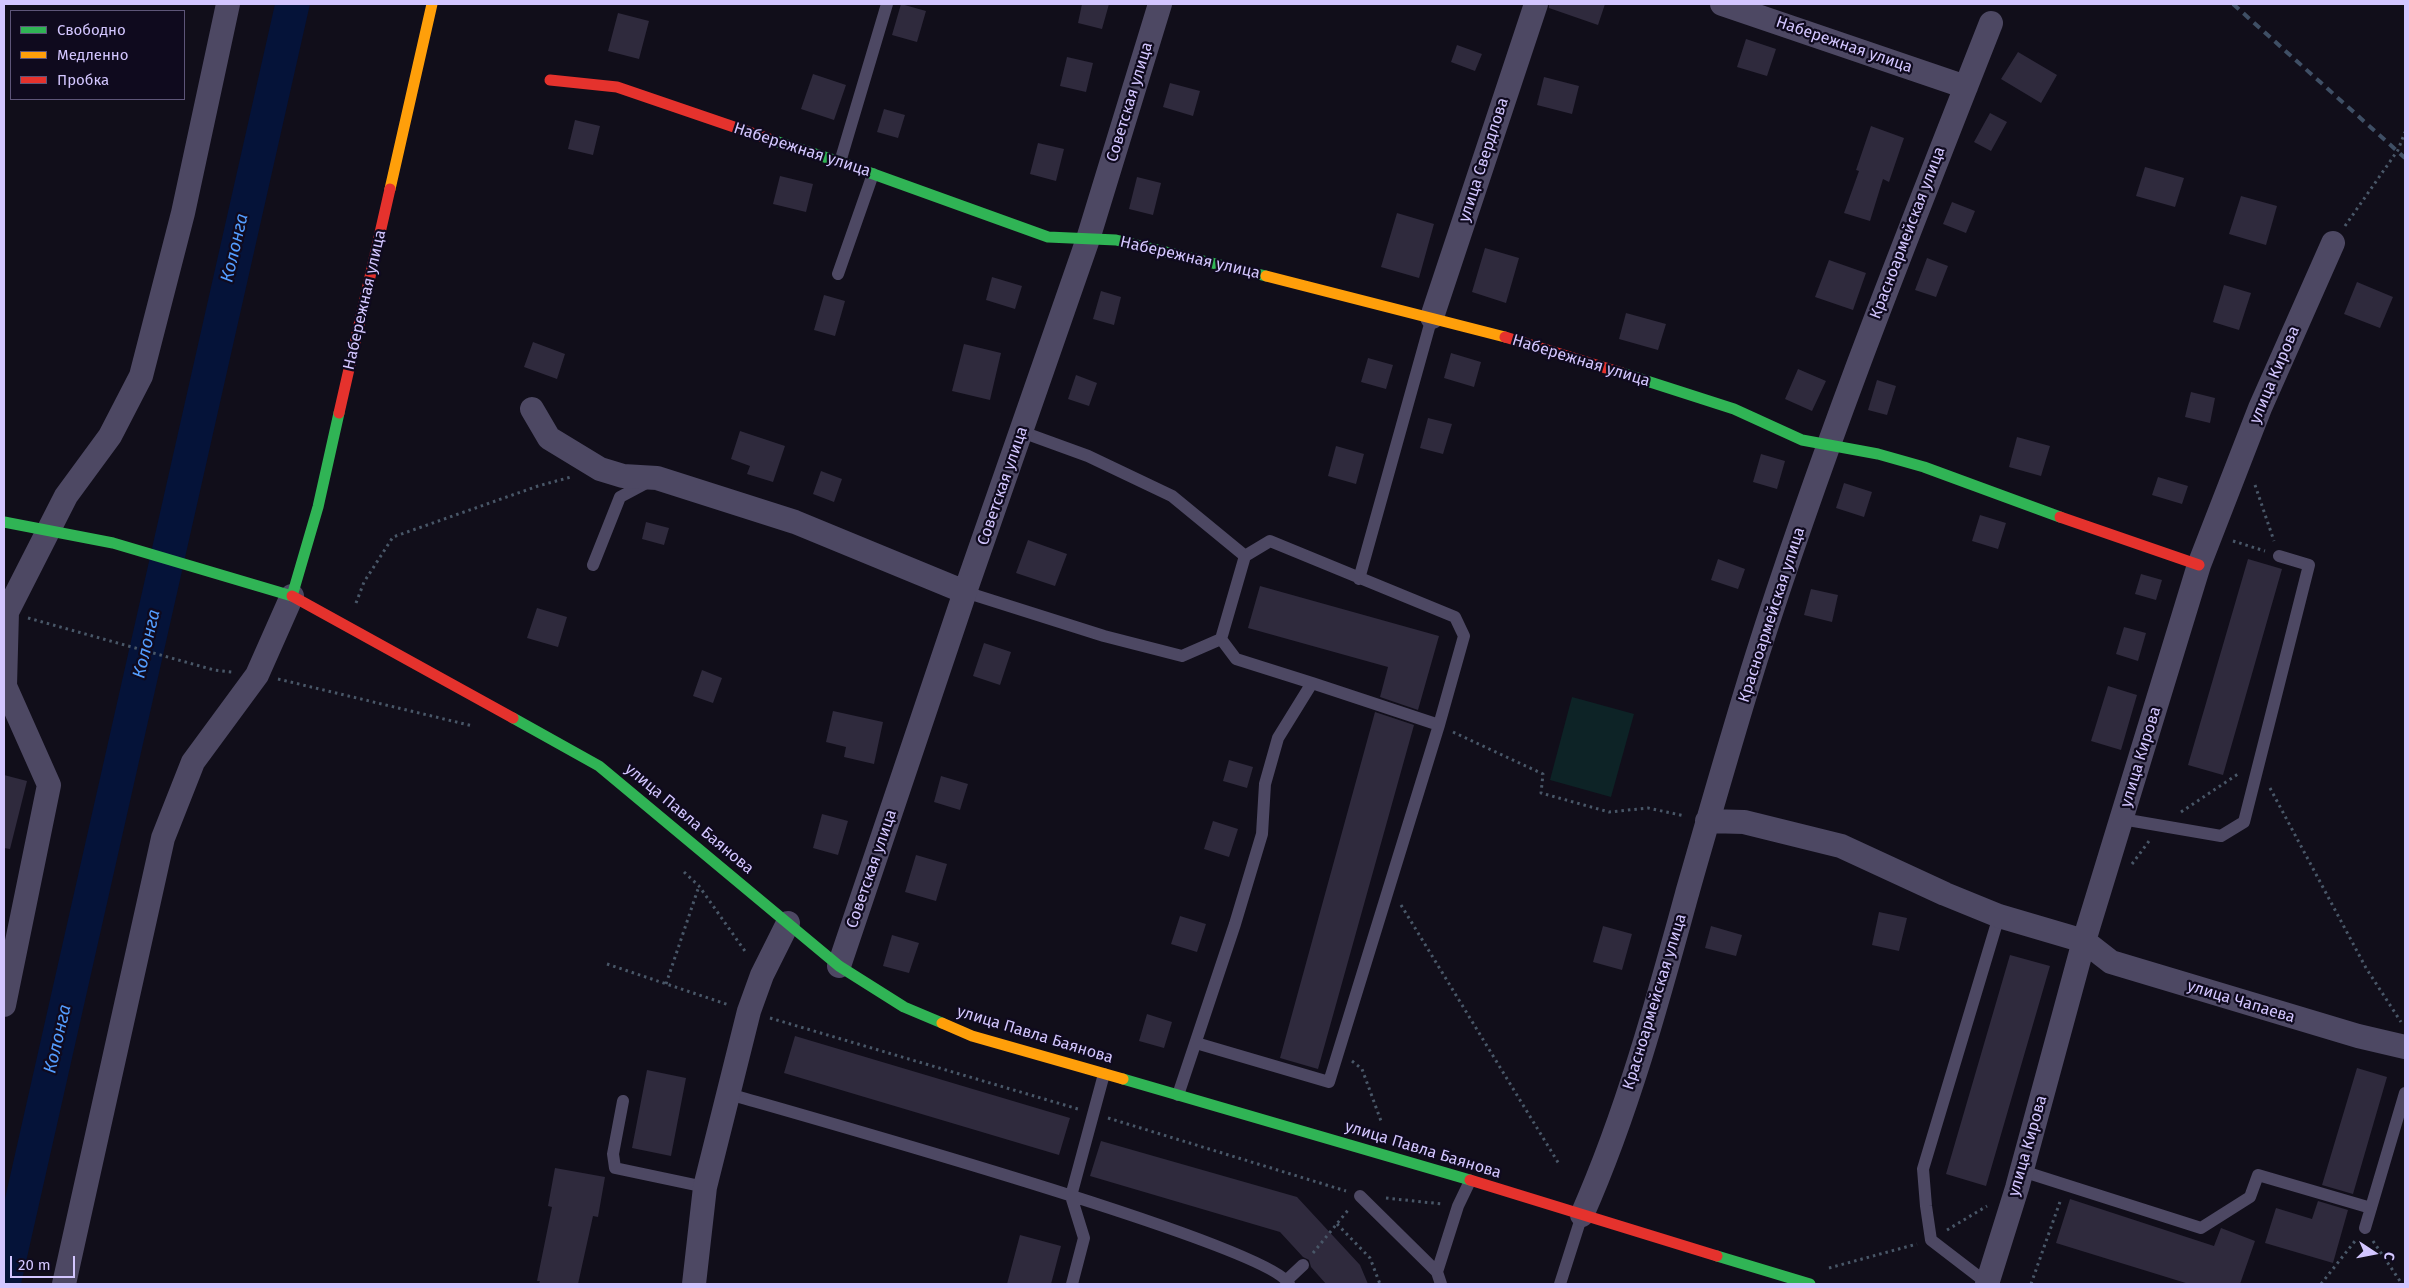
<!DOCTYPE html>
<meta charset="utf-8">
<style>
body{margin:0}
#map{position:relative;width:2409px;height:1288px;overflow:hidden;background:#110e1a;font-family:"Fira Sans",sans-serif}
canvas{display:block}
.frame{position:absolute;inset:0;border:5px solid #d3c6ff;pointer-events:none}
.legend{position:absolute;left:10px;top:10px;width:175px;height:90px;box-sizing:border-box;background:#0f0a1e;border:1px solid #5d5578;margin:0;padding:6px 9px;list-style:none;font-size:15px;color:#d3c6ff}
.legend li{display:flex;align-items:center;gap:10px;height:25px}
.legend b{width:25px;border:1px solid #5d5578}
.north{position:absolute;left:2349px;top:1228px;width:50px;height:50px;-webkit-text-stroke:4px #0f0a1e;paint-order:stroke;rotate:101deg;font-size:14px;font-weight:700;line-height:20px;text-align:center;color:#d3c6ff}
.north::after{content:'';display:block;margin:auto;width:18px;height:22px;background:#d3c6ff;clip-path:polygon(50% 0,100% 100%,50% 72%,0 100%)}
.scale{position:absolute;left:10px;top:1256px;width:65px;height:22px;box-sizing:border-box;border:2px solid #d3c6ff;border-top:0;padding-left:6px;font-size:15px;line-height:18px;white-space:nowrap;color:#d3c6ff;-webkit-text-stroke:4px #0f0a1e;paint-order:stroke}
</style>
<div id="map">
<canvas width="2409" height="1288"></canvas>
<div class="frame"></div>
<ul class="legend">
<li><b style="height:6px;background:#30b455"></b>Свободно</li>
<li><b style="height:6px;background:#ff9f0a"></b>Медленно</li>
<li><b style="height:6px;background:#e5322d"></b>Пробка</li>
</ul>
<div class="north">С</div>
<div class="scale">20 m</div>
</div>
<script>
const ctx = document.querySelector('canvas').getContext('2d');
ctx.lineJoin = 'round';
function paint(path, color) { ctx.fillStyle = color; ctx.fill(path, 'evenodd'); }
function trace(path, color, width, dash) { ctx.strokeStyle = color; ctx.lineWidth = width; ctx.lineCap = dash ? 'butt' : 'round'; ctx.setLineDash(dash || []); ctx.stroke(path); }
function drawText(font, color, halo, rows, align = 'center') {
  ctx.font = font + ' "Fira Sans",sans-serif'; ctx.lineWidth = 4.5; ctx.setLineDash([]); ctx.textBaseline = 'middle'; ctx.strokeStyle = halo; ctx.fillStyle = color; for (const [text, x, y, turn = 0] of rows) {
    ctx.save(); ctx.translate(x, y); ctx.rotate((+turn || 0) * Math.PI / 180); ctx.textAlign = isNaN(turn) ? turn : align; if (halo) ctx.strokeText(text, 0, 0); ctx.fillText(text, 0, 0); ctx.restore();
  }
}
paint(new Path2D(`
 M1572 697 1634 714 1611 797 1550 780Z`), '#0d2326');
paint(new Path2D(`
 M275 4H310L21 1284H4V1203Z`), '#051339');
paint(new Path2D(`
 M901 4 926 11 917 42 892 35Z
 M1082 4H1109L1102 29 1078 23Z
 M1549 4H1605L1598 25 1549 8Z
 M618 13 649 21 639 59 608 51Z
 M1746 39 1776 49 1767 76 1737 67Z
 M1457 45 1482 54 1475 71 1451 62Z
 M2018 52 2057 75 2041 103 2001 79Z
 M1067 57 1093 63 1086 92 1060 86Z
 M813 74 846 85 834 120 801 109Z
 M1544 77 1579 86 1572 114 1537 105Z
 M1170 83 1200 91 1193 116 1163 107Z
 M884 109 905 115 898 138 877 132Z
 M1990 113 2007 122 1991 151 1974 142Z
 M575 120 600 126 593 155 568 149Z
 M1871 126 1904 138 1889 182 1883 179 1870 221 1844 213 1859 171 1856 170Z
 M1038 143 1064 149 1056 181 1030 174Z
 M2145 167 2184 178 2175 207 2136 196Z
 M780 176 813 184 806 212 773 204Z
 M1137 177 1161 183 1153 215 1129 209Z
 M2241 196 2277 206 2266 245 2229 234Z
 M1952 202 1975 211 1966 233 1943 224Z
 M1397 213 1434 224 1419 278 1381 267Z
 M1485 248 1519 258 1506 303 1472 292Z
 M1927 258 1948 266 1936 297 1915 290Z
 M1829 260 1866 273 1853 310 1815 297Z
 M992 277 1022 286 1015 309 986 300Z
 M2357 282 2393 297 2380 328 2344 314Z
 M2224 285 2251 293 2239 330 2213 322Z
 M1101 291 1121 297 1114 325 1093 319Z
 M824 295 845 301 835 336 814 330Z
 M1626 313 1666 324 1658 350 1619 339Z
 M533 342 565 354 557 379 524 367Z
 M964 344 1001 353 990 400 952 391Z
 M1451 353 1481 362 1474 387 1444 378Z
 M1368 358 1393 365 1386 389 1361 382Z
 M1798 369 1826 381 1812 411 1785 399Z
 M1076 375 1097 383 1089 406 1068 399Z
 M1877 380 1896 386 1887 415 1868 410Z
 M2191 392 2215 398 2210 423 2185 417Z
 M1428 418 1452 424 1443 454 1420 448Z
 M740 431 785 446 773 482 747 474 750 466 731 459Z
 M2017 437 2050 446 2041 476 2009 467Z
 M1336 446 1364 454 1356 484 1328 476Z
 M1761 454 1785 461 1777 489 1753 482Z
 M821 471 842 479 834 502 813 494Z
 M2158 477 2188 486 2182 504 2152 495Z
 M1844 483 1872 492 1864 517 1836 508Z
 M1980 515 2006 523 1998 549 1972 541Z
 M646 522 669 528 664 545 642 539Z
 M1028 540 1067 554 1055 586 1016 573Z
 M1718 559 1745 569 1738 589 1711 580Z
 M2248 559 2282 569 2223 775 2188 765Z
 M2141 574 2162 580 2156 600 2135 594Z
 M1260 586 1439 636 1418 710 1380 697 1388 667 1248 628Z
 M1811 589 1838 595 1832 622 1804 615Z
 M537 608 567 617 558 647 527 638Z
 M2124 627 2146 633 2138 661 2116 654Z
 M984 643 1011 652 1000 685 973 676Z
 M702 670 722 678 713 703 693 696Z
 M2108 686 2137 695 2121 750 2091 741Z
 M833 711 883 722 874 764 844 757 846 747 826 742Z
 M1375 712 1414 725 1318 1069 1280 1058Z
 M1229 760 1253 767 1247 788 1223 781Z
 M4 775 27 781 10 849 4 848Z
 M941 776 968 784 960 810 934 802Z
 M822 814 848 821 838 855 813 848Z
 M1213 821 1238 829 1229 857 1204 849Z
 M916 855 947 864 936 901 905 892Z
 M1879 912 1907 918 1899 951 1872 945Z
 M1180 916 1206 924 1197 952 1171 944Z
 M1603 926 1632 934 1622 970 1593 962Z
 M1711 926 1742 935 1736 956 1705 948Z
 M892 935 919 943 909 973 883 966Z
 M2010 955 2050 966 1986 1186 1946 1174Z
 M1147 1014 1172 1022 1164 1048 1139 1041Z
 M795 1036 1070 1118 1059 1155 784 1073Z
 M2357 1068 2387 1077 2353 1194 2322 1185Z
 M647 1070 686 1078 671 1156 632 1148Z
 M1101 1141 1297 1197 1360 1265 1368 1284H1326L1311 1267 1309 1260 1303 1257 1280 1232 1090 1176Z
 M555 1168 605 1177 598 1217 593 1216 578 1284H539L540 1281H537L552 1207 548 1206Z
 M2070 1199 2214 1246 2221 1228 2255 1241 2240 1284H2189L2056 1243Z
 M2318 1201 2348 1210 2333 1263 2265 1243 2276 1208 2312 1219Z
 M1020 1235 1061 1246 1051 1284H1007Z`), '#2f2a3d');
trace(new Path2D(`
 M2345 226 2398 150 2405 132
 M2255 485 2274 541
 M2233 541 2265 551
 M356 603 364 582 393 537 538 486 571 477
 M28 618 214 670 232 672
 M278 679 473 726
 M1453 732 1543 774 1541 793 1609 812 1648 808 1685 816
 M2270 788 2366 968 2401 1022
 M2181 812 2238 774
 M2132 864 2149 841
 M684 872 699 886 747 954
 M1401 905 1559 1164
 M607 964 729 1005
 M666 984 699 886
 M770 1018 1078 1109
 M1352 1061 1362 1069 1381 1121
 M1108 1118 1346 1191
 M1386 1198 1442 1204
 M1337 1224 1370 1258 1380 1284
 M1947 1230 1987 1206
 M2373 1241 2402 1284
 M1313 1253 1349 1209
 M1829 1268 1917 1244
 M2031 1284 2061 1199
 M2321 1284 2355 1241`), '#495768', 3, [2.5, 4]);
trace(new Path2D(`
 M840 162 887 4
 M838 274 873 174
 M1022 432 1088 456 1172 496 1245 556
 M593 565 620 497 650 481
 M1359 579 1432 317
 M965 592 1104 636 1182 656 1221 639
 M1221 639 1236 659 1312 683
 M2122 819 2221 836 2244 822 2309 565 2279 556
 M1196 1043 1329 1082 1439 725 1464 636 1455 617 1270 541 1245 556 1221 639
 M729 1094C801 1115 1269 1245 1289 1284
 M1178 1095 1235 924 1262 834 1265 784 1278 738 1312 683 1439 725
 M623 1101 613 1154 615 1168 705 1187
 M2022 1171 2201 1228 2250 1197 2258 1175 2371 1208
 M1360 1196 1437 1272
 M2365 1228 2405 1093
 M1287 1280 1303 1265
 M1987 1283 1931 1240 1926 1206 1923 1169 1999 916
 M1072 1284 1084 1238 1071 1196 1104 1074
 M1441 1284 1437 1272 1458 1206 1470 1181
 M1560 1284 1582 1215`), '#4d4863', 12);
trace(new Path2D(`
 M1722 4 1966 87
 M1432 317 1536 4
 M532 409 549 438 600 469 623 476 657 478 795 522 965 592
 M1707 821 1744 822 1841 846 1945 894 1999 916 2084 941 2111 962 2358 1036 2405 1047
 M839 966 965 592 1088 239 1160 4
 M4 1005 49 785 5 686 7 612 66 496 110 436 141 376 183 213 228 4
 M1582 1215C1628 1111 1658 1000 1688 890 1710 813 1732 736 1756 659 1824 443 1908 234 1991 23
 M64 1284 163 838 193 762 257 675 292 596
 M694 1284 705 1187 749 1011 762 975 788 923
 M1987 1284 2017 1188 2084 941 2199 565 2260 408 2333 243`), '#4d4863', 24);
trace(new Path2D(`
 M775 141 840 162 1048 237 1116 240 1266 276
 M1622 373 1734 409 1802 440 1878 454 1924 467 2060 517
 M4 522 113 543 292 596 318 507 339 413
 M513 718 599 766 839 966 904 1007 942 1023
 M1123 1079 1470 1180
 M1717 1256 1810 1284`), '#30b455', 11);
trace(new Path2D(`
 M390 189 432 4
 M1266 276 1505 337
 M942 1023 972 1036 1123 1079`), '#ff9f0a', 11);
trace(new Path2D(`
 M550 80 617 87 775 141
 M1505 337 1622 373
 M339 413 390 189
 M2060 517 2199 565
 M292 596 513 718
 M1470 1180 1717 1256`), '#e5322d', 11);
trace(new Path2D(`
 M2233 4 2405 158`), '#3f4f65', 4, [8, 6]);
drawText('16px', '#d3c6ff', '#0f0a1e', [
 ["Набережная улица",1844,45,19],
 ["Советская улица",1130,102,-73],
 ["Набережная улица",802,150,18],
 ["улица Свердлова",1484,160,-72],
 ["Красноармейская улица",1908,233,-69],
 ["Набережная улица",1190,258,13],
 ["Набережная улица",365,300,-77],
 ["Набережная улица",1581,361,17],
 ["улица Кирова",2275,375,-67],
 ["Советская улица",1003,486,-71],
 ["Красноармейская улица",1772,615,-72],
 ["улица Кирова",2141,757,-73],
 ["улица Павла Баянова",689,819,40],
 ["Советская улица",872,869,-71],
 ["Красноармейская улица",1655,1002,-73],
 ["улица Чапаева",2241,1002,17],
 ["улица Павла Баянова",1035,1035,17],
 ["улица Кирова",2028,1146,-74],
 ["улица Павла Баянова",1423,1150,17]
]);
drawText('italic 18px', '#549dff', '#0f0a1e', [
 ["Колонга",235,248,-77],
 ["Колонга",147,644,-77],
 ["Колонга",58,1039,-77]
]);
</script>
